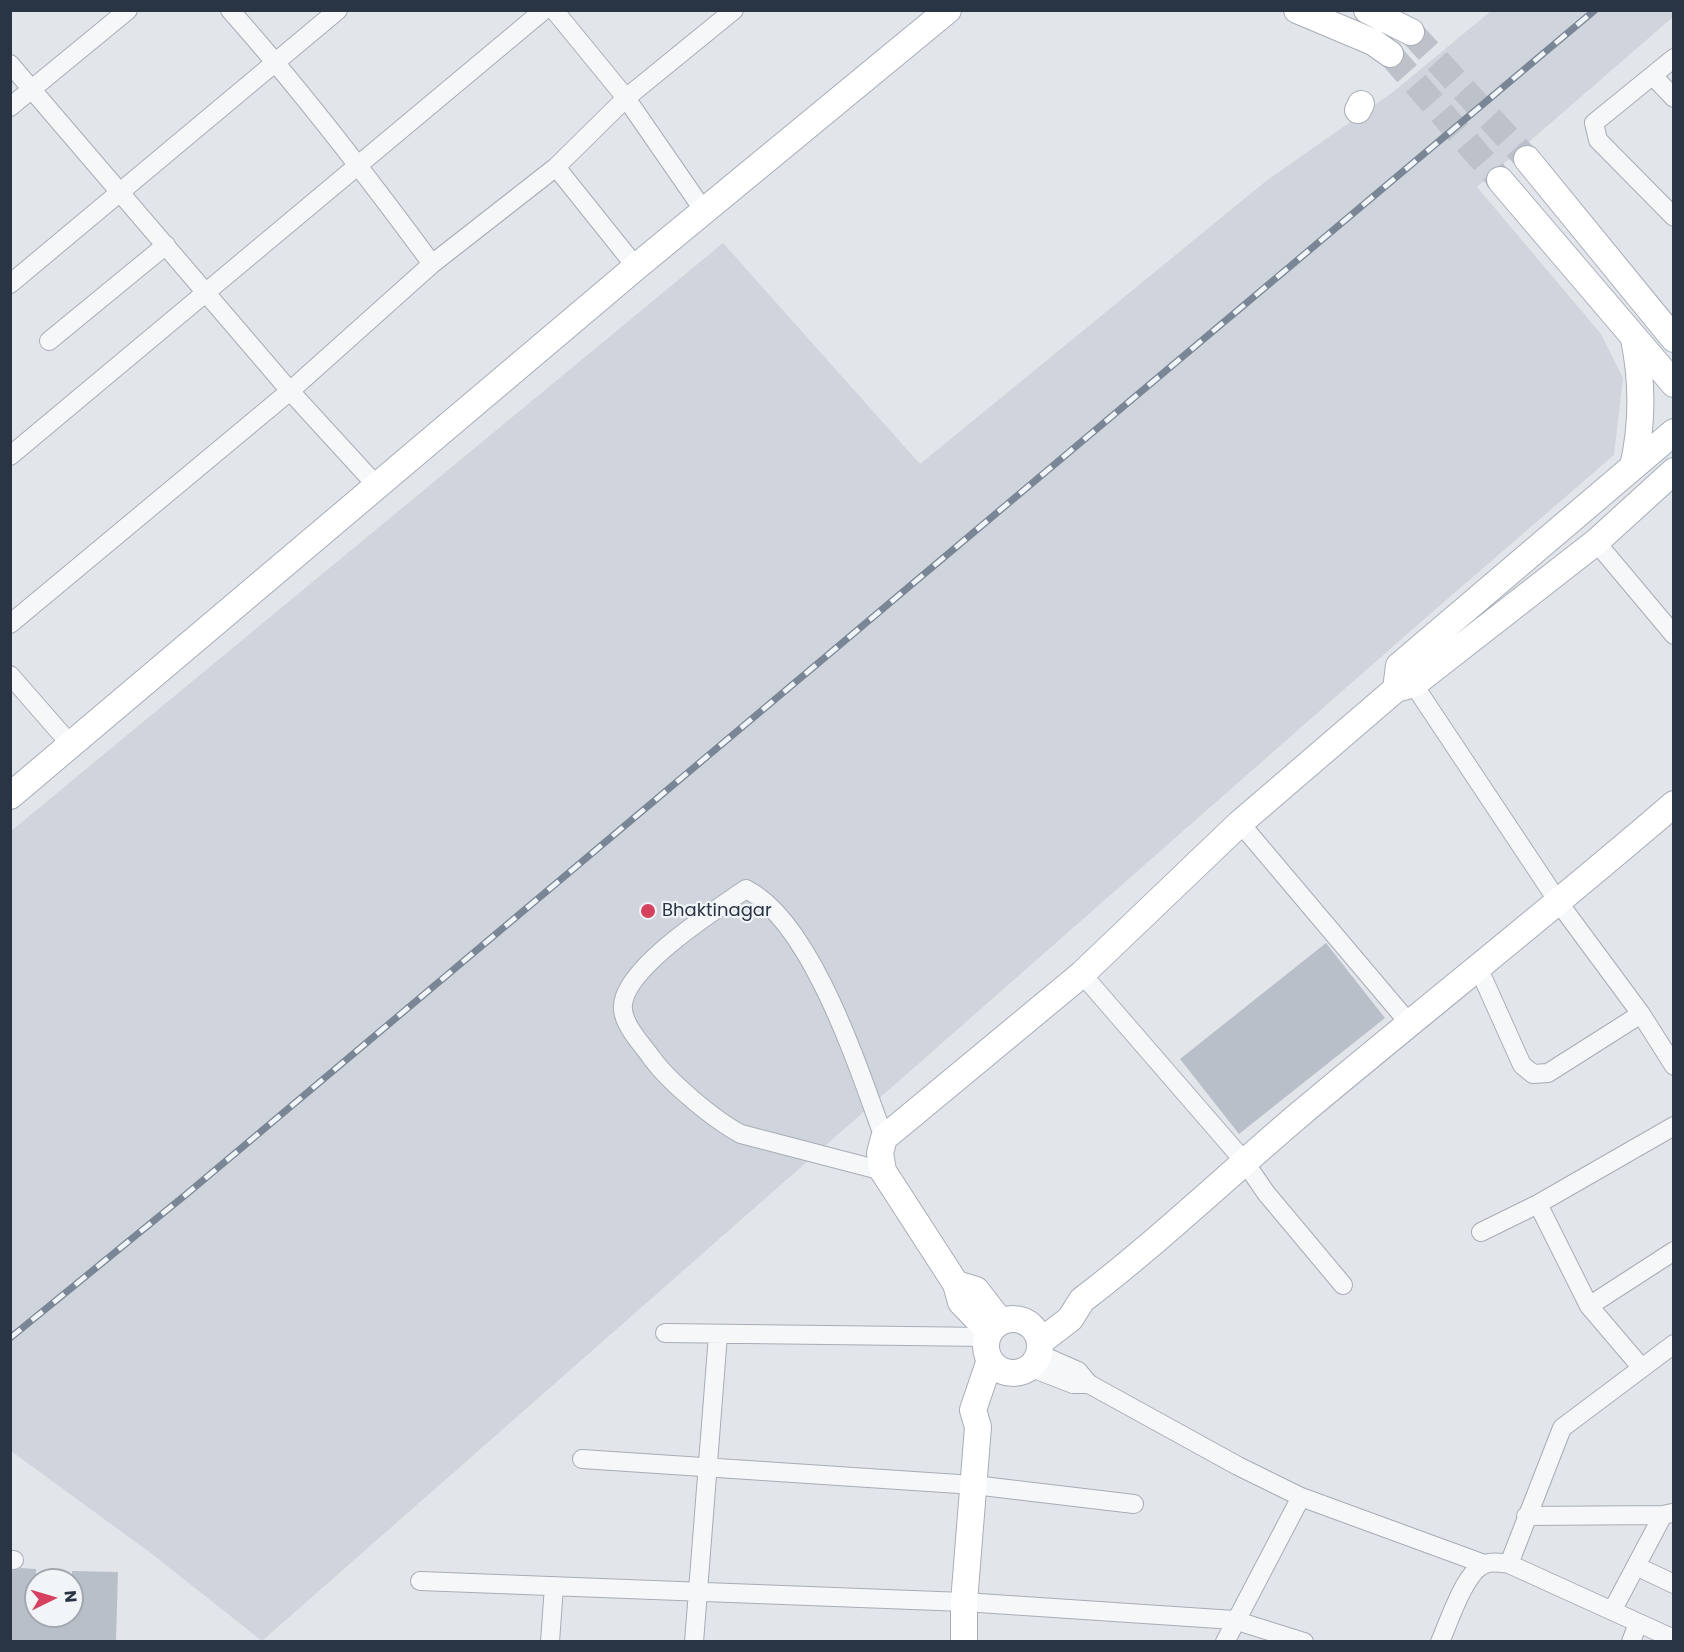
<!DOCTYPE html>
<style>
body{margin:0}
#map{position:relative;width:1684px;height:1652px;overflow:hidden;background:#e2e6eb;font-family:Poppins,sans-serif}
canvas{display:block}
.frame{position:absolute;inset:0;border:12px solid #293444;pointer-events:none}
.north{position:absolute;left:24px;top:1568px;width:60px;height:60px;box-sizing:border-box;background:#f2f5f8;border:2px solid #a2a8b0;border-radius:50%;rotate:85deg;font-size:16px;font-weight:700;line-height:24px;text-align:center;color:#293444}
.north::after{content:'';display:block;margin:auto;width:21px;height:27px;background:#d6415f;clip-path:polygon(50% 0,100% 100%,50% 72%,0 100%)}
</style>
<div id="map">
<canvas width="1684" height="1652"></canvas>
<div class="frame"></div>
<div class="north">N</div>
</div>
<script>
const ctx = document.querySelector('canvas').getContext('2d');
ctx.lineJoin = 'round';
function paint(path, color) { ctx.fillStyle = color; ctx.fill(path, 'evenodd'); }
function trace(path, color, width, dash) { ctx.strokeStyle = color; ctx.lineWidth = width; ctx.lineCap = dash ? 'butt' : 'round'; ctx.setLineDash(dash || []); ctx.stroke(path); }
function drawText(font, color, halo, rows, align = 'center') {
  ctx.font = font + ' Poppins,sans-serif'; ctx.lineWidth = 4.5; ctx.setLineDash([]); ctx.textBaseline = 'middle'; ctx.strokeStyle = halo; ctx.fillStyle = color; for (const [text, x, y, turn = 0] of rows) {
    ctx.save(); ctx.translate(x, y); ctx.rotate((+turn || 0) * Math.PI / 180); ctx.textAlign = isNaN(turn) ? turn : align; if (halo) ctx.strokeText(text, 0, 0); ctx.fillText(text, 0, 0); ctx.restore();
  }
}
paint(new Path2D(`
 M1491 11H1673V17L1477 187 1601 334 1623 378 1614 455 1422 621 262 1641 152 1554 11 1451V831L723 243 920 464 1266 181 1393 92Z`), '#d0d5dd');
paint(new Path2D(`
 M1326 943 1385 1018 1239 1134 1180 1059Z
 M21 1568 36 1569V1616H72V1571L118 1572 116 1641H10V1571Z`), '#b9bfc9');
trace(new Path2D(`
 M1411 32 1527 159
 M1390 54 1500 180`), '#bdc2ca', 26, [26, 13]);
const street = new Path2D(`
 M230 10C302 91 368 177 432 264
 M554 10 626 98 704 211
 M1674 58 1594 123 1598 140 1674 217
 M10 64 290 391 376 485
 M1653 76 1674 98
 M10 107 128 10
 M556 167 636 267
 M10 284 338 10
 M49 341 166 245
 M10 456 544 10
 M1596 542 1674 635
 M10 624 290 391 432 264 556 167 626 98 734 10
 M10 675 71 745
 M1408 676 1559 903 1641 1014 1674 1066
 M1240 823 1409 1023
 M1478 967 1522 1065 1533 1074 1548 1073 1641 1014
 M1082 974 1244 1161 1266 1193 1343 1285
 M883 1171 741 1134C714 1120 668 1081 651 1057 641 1043 625 1027 623 1010 618 971 717 909 746 889 812 922 859 1070 884 1138
 M1538 1204 1589 1306 1641 1367
 M1481 1232 1538 1204 1674 1126
 M1589 1306 1674 1251
 M665 1333 987 1337
 M1029 1367 1073 1384H1089L1078 1371 1039 1354
 M1089 1384 1238 1466 1301 1497 1484 1564
 M582 1459 974 1485 1134 1504
 M1526 1516 1663 1515
 M10 1560H14
 M1509 1564 1562 1428 1674 1344
 M1636 1566 1674 1584
 M420 1581 964 1602 1234 1620 1304 1642
 M1612 1611 1663 1515 1672 1513
 M550 1642 554 1586
 M694 1642 718 1335
 M1225 1642 1301 1497
 M1440 1642C1449 1622 1465 1571 1485 1564 1493 1561 1501 1563 1509 1564L1674 1639
 M1631 1642 1638 1623`);
const secondary = new Path2D(`
 M1297 10 1373 42 1390 54
 M1367 10 1411 32
 M1358 110 1361 104
 M1527 159 1674 339
 M1500 180 1674 384
 M1633 467C1643 423 1643 383 1634 339
 M1396 689 1399 666 1674 432
 M10 796 636 267 948 10
 M956 1284 976 1290 1000 1321
 M986 1346a27 27 0 1 1 54 0a27 27 0 1 1-54 0Z
 M990 1332 961 1302 956 1284 883 1171 880 1153 884 1138 1082 974 1240 823 1396 689 1414 684 1596 542 1674 471
 M1040 1342 1070 1319 1082 1300C1158 1242 1227 1176 1300 1114 1424 1010 1551 910 1674 804
 M964 1642V1602L978 1427 973 1410 990 1360`);
trace(street, '#a7adb6', 20);
trace(secondary, '#a7adb6', 28);
trace(street, '#f5f7f9', 18);
trace(secondary, '#fff', 26);
const rail = new Path2D(`
 M10 1338 189 1192 1595 10`);
trace(rail, '#7a8696', 7);
trace(rail, '#f2f5f8', 4.5, [14]);
for (const [x, y, r, color] of [
 [648,911,8,"#d6415f"]
]) { const dot = new Path2D(); dot.arc(x, y, r, 0, 2 * Math.PI); ctx.fillStyle = color; ctx.fill(dot); trace(dot, '#f2f5f8', 2); }
drawText('18px', '#293444', '#f2f5f8', [
 ["Bhaktinagar",662,911]
], 'left');
</script>
